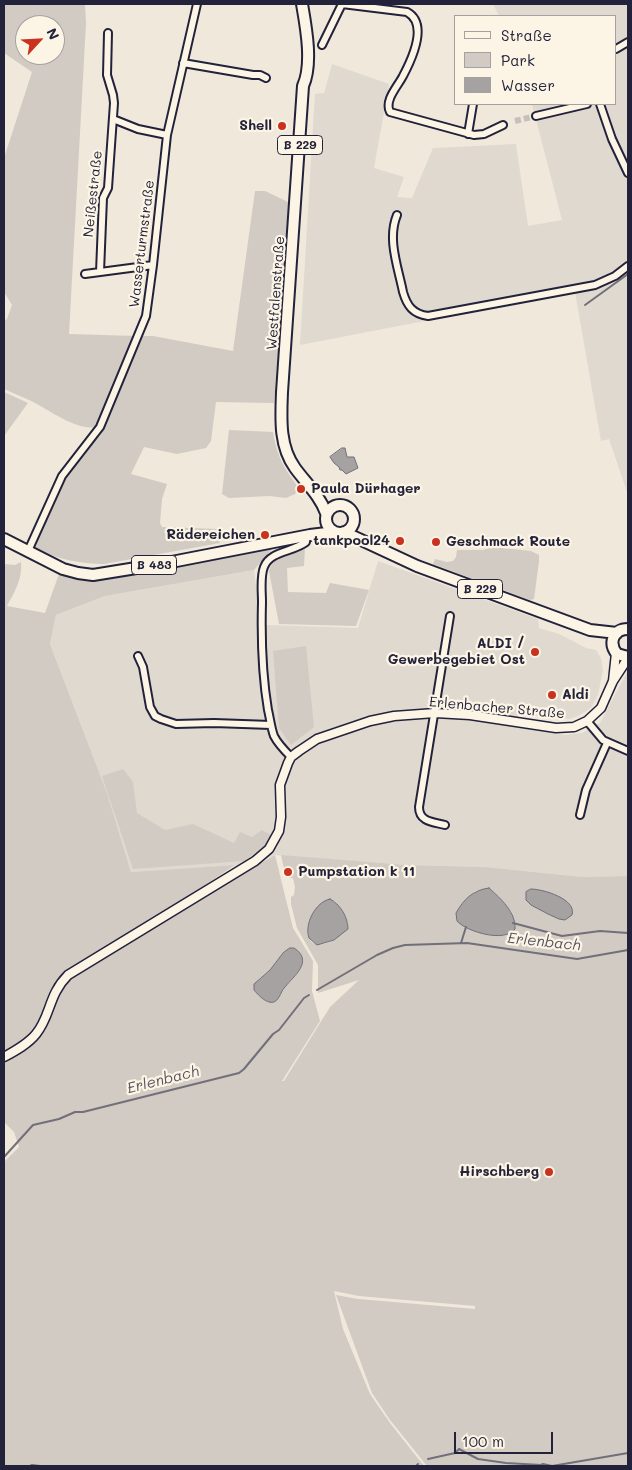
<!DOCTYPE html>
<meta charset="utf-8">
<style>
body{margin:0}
#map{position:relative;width:632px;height:1470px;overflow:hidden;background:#efe8db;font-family:Mali,sans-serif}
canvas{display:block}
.frame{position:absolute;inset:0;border:5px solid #22223b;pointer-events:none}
.legend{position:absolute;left:454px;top:15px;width:162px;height:90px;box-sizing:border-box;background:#fcf5e5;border:1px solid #a5a1a1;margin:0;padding:6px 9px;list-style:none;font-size:15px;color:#22223b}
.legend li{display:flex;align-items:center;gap:10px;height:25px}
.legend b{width:25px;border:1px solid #a5a1a1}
.north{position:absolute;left:15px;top:15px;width:50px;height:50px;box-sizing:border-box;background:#fcf5e5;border:1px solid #a5a1a1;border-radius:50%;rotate:65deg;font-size:14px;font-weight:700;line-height:20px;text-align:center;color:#22223b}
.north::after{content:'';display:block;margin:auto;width:18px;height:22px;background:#c8321e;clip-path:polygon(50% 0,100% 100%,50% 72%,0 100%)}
.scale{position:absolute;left:454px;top:1432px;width:99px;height:22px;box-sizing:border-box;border:2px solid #22223b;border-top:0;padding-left:6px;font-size:15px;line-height:18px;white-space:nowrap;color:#22223b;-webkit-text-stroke:4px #fcf5e5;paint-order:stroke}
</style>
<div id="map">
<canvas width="632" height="1470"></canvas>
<div class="frame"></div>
<ul class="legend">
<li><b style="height:6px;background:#fcf5e5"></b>Straße</li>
<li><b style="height:14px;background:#d1cbc3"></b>Park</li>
<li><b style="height:14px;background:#a6a2a2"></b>Wasser</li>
</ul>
<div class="north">N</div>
<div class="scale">100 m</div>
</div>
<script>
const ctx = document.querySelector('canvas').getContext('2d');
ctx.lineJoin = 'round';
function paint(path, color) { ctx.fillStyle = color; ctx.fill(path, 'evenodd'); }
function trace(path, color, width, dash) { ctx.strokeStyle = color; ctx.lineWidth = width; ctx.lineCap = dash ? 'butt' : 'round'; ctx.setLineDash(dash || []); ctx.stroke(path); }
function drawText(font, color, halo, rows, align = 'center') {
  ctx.font = font + ' Mali,sans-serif'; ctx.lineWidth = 4.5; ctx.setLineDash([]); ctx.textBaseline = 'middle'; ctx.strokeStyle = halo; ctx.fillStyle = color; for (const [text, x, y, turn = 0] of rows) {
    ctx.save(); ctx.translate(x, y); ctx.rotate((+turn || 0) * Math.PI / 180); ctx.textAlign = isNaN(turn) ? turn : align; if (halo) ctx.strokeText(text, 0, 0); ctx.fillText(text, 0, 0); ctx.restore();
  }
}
paint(new Path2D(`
 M493 4H628V495L609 439 601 441 575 292 300 345 315 94 324 93 332 64 389 84 374 168 404 177 397 197 412 198 433 148 516 144 528 226 562 220 532 104H616V16H499Z
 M378 561 538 619 539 628 559 634 586 648 596 650 601 658 603 670 598 695 591 708 578 716 570 719 521 714 520 727 564 735 582 733 600 723 628 670V876L582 877 486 867 407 865 275 855 255 864 131 872 107 793 50 644 56 615 105 596 254 570 259 612 267 625 358 628Z`), '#e0d9cf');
paint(new Path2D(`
 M4 4H85L86 23 69 334 135 336 98 426C80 434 45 407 29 400 21 396 12 393 4 389V321L7 319 12 305 4 292V158L32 72 4 53ZM25 25H55V55H25Z
 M255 191H265L290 203 274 403 216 402 211 441 206 448 177 454 144 447 131 474 167 484 162 499 160 523 162 527 218 529 220 543 104 564C80 564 57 559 35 548 35 533 68 471 78 457 84 449 92 442 100 436L141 336H153L233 351Z
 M4 392 28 403 4 436Z
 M229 430 273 432C277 456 284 469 299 488L295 494 286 498 270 496 229 498 222 494Z
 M274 547 254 570 105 596 56 615 50 644 107 793 131 872 235 865 57 983 33 1033 22 1043 4 1052V564L15 565 21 562C23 578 14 593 7 606L45 613 59 574 76 579 99 580Z
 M493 547 531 551 539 555V561L534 599 530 600 433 564 435 559 447 562 453 561 456 557 457 550H483Z
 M305 548 304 566 287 568 288 592 326 593 330 583 369 590 356 626 279 624 269 571C274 555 291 552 305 548Z
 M306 646 314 727 291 745 279 728 273 651Z
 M123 769 133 782 137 813 165 830 193 824 234 843 240 832 252 837 262 830 271 835 265 845 244 861 133 869 102 776Z
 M275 855 293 928 313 961 312 991 320 1021 282 1081H284L330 1007 359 980 318 993V965L297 928 291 904V897L294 895 295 887 293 878H286L281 855 407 865 486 867 582 877 628 876V1466H427L390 1420 372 1393 336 1295 358 1299 475 1309V1306L359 1296 334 1291 343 1329 370 1394 390 1423 424 1466H4V1162L19 1147 14 1132 4 1122V1061L28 1047 37 1039 63 986 71 978 213 890ZM489 888 506 905 512 913 511 934C500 938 486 934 475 931L460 906 475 891ZM335 901 342 910 348 923C343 929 338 937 332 941 327 943 321 945 316 944 307 942 305 928 310 921 314 913 327 907 335 901ZM298 951C312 970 284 982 279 998L266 1001 254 990 259 979 270 970 283 953Z`), '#d1cbc3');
const water = new Path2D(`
 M342 448H345L347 457H354L358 468 346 474 342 470H340L339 467 334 463 330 457Z
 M489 888C501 899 516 912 515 929 505 943 467 932 457 921L456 913C464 899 473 890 489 888Z
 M531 889C543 889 577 899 572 915L565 920 559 919 548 914 531 905 526 900V892Z
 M330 899C340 904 348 917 348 929L334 940 317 945 309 938C304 925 315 902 330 899Z
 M290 948H294C314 961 294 976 285 987 282 990 281 994 279 997 272 1010 259 996 254 990V984L270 970 283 953Z`);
paint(water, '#a6a2a2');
trace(water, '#716f79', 1);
trace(new Path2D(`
 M585 305 628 274
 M513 923 562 936 600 931 628 933
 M461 943 466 927
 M317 990 377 955 393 948 405 945 467 943 577 959 628 950
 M4 1157 33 1125 59 1119 75 1112H83L239 1073 244 1069 273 1034 279 1030 304 998 309 995
 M428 1459 455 1453 459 1449 478 1459 506 1463 541 1465 543 1464 552 1466
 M30 1466 32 1465 40 1466
 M83 1466H86
 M416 1466 418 1464
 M552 1466 628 1453`), '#716f79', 2);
trace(new Path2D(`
 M515 121 536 116`), '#c6c0bb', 6, [6, 3]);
const minor = new Path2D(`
 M342 4 407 12C429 24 412 59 403 76 398 86 384 100 390 112L474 135 484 134 503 125
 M322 45 342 4
 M616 49 628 42
 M183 63 253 75H260L266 78
 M600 104 612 139 628 173
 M536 116 587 104
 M113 119 138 129 167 135
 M468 134 473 104
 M397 215C387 239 398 267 403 292 407 306 413 314 428 316L595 285 615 276 628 266
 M100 272 103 198 108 188 114 103 113 95 107 75 108 33
 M85 274 153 265
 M28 551 62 476 100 427 146 316 153 265 167 135 197 4
 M138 656 143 667 150 707 155 716 161 719 176 724 214 723 271 725
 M587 721 603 740 628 751
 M291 757C285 751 278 744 274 736 271 728 270 718 268 710 262 674 261 638 262 602 262 591 260 577 264 567 270 551 293 552 306 542V536
 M580 815 586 790 607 743
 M445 825C433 822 419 822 419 807L450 616`);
const tertiary = new Path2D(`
 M613 681 616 653
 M4 1057C15 1051 28 1044 36 1034 51 1016 48 995 68 975L255 861 269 849 279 831 281 817 280 785 288 763 291 757 299 751 317 739 370 721 394 716 435 713 470 715 556 728 574 727 587 721 601 708 613 681 628 658`);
const primary = new Path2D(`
 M302 4C306 27 313 64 303 86L282 392C281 418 279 446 295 468 306 483 320 496 326 513
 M326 519a14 14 0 1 1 28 0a14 14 0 1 1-28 0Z
 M344 532 417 566 590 630 617 633
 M4 539 63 569 78 573 93 575 161 564 310 535 335 532
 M628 629C613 629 608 643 617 654L628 657`);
trace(minor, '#22223b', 10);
trace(tertiary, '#22223b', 11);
trace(primary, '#22223b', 14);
trace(minor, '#fcf5e5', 6);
trace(tertiary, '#fcf5e5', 8);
trace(primary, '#fcf5e5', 10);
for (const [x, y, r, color] of [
 [282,126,5,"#c8321e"],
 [301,489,5,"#c8321e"],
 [265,535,5,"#c8321e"],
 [400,541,5,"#c8321e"],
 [436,542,5,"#c8321e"],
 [535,652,5,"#c8321e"],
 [552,695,5,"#c8321e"],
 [288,872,5,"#c8321e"],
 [549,1172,5,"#c8321e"]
]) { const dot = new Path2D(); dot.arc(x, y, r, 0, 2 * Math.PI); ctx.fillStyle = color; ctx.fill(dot); trace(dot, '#fcf5e5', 2); }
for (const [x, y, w] of [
 [300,145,45],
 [154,565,45],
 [480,589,45]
]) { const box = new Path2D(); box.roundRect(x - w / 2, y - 9.5, w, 19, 4); ctx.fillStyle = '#fcf5e5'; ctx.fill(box); trace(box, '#22223b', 1); }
drawText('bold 12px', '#22223b', null, [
 ["B 229",300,145],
 ["B 483",154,565],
 ["B 229",480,589]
]);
drawText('bold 14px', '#22223b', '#fcf5e5', [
 ["Shell",272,126],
 ["Paula Dürhager",311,489,"left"],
 ["Rädereichen",255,535],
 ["tankpool24",390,541],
 ["Geschmack Route",446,542,"left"],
 ["ALDI /",525,644],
 ["Gewerbegebiet Ost",525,660],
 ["Aldi",562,695,"left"],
 ["Pumpstation k 11",298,872,"left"],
 ["Hirschberg",539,1172]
], 'right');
drawText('14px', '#22223b', '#fcf5e5', [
 ["Neißestraße",93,194,-84],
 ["Wasserturmstraße",142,244,-83],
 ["Westfalenstraße",276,293,-86],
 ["Erlenbacher Straße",497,708,5]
]);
drawText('italic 15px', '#575564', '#fcf5e5', [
 ["Erlenbach",544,942,6],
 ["Erlenbach",163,1080,-14]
]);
</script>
